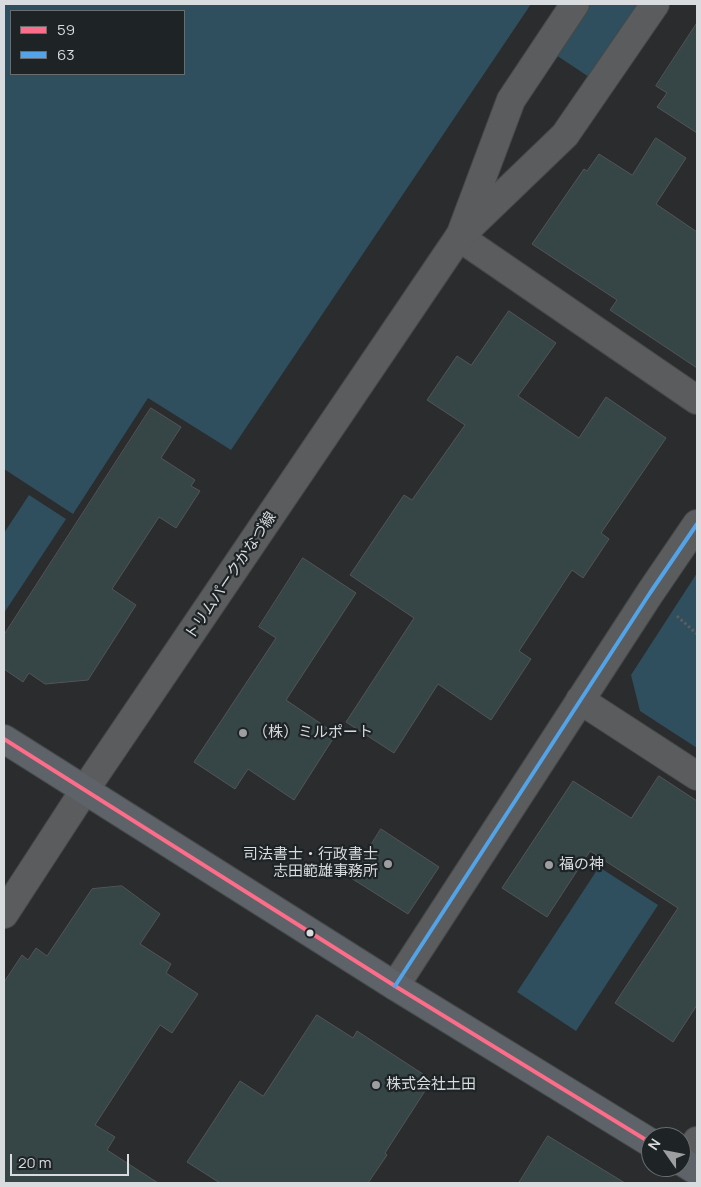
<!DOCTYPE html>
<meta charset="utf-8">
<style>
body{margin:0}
#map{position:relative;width:701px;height:1187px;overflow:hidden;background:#2a2c2e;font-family:Manrope,sans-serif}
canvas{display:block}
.frame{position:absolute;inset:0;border:5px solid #d9dcde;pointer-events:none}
.legend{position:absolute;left:10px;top:10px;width:175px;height:65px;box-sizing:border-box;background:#1e2326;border:1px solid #696d70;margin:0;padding:6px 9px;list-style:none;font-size:15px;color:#d9dcde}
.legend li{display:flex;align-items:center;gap:10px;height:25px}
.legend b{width:25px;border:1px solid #696d70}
.north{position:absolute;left:641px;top:1127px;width:50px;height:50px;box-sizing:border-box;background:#1e2326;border:1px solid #696d70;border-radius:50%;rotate:303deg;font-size:14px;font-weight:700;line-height:20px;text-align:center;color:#d9dcde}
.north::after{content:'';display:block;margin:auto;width:18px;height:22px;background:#9c9ea0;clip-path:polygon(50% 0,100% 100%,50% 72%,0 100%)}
.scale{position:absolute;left:10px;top:1154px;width:119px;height:22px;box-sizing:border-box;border:2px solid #d9dcde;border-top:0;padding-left:6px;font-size:15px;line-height:18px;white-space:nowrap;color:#d9dcde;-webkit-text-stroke:4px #1e2326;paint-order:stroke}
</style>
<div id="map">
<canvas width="701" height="1187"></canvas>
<div class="frame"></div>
<ul class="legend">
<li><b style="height:6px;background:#fb6d88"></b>59</li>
<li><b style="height:6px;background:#53a3e8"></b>63</li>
</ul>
<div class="north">N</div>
<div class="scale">20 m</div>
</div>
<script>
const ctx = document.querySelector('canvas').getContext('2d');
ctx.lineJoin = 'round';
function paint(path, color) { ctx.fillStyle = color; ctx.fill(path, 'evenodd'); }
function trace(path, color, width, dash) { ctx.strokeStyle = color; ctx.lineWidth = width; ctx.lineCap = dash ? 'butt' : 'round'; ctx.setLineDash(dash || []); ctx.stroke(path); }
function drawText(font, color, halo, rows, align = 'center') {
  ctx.font = font + ' Manrope,"Noto Sans JP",sans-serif'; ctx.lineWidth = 4.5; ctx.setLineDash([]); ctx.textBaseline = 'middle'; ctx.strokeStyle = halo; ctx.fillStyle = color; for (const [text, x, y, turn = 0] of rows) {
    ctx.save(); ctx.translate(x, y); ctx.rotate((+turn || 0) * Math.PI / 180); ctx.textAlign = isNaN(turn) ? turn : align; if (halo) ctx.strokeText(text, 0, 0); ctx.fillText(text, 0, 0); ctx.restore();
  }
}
paint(new Path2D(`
 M4 4H531L231 450 148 398 73 514 4 469ZM184 11V74H11V11Z
 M591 4H643L592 79 556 55Z
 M29 495 66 519 4 613V533Z
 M697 573V748L640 711 631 675Z
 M599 867 658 905 576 1031 517 992Z`), '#2f4f5e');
const building = new Path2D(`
 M697 23V133L657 107 667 93 656 86Z
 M656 138 686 158 656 204 697 232V368L610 310 617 300 532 244 584 169 587 171 599 154 632 175Z
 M509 311 556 343 518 396 579 438 606 397 666 438 601 533 609 539 583 578 572 570 519 651 531 659 491 720 438 684 394 753 346 722 414 618 350 575 404 495 412 500 465 425 427 400 457 356 471 365Z
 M151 408 181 427 161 458 195 480 191 486 200 491 176 528 159 517 112 589 136 605 88 680 45 684 29 673 23 682 4 669V635Z
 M303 558 356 593 286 700 336 734 294 800 248 769 235 789 194 762 276 638 259 627Z
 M659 776 697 801V1005L673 1042 615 1003 678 908 590 851 547 917 502 888 573 781 631 818Z
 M381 829 439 867 408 914 351 878Z
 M122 886 160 914 140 944 171 964 166 973 198 994 172 1033 160 1025 95 1125 115 1137 107 1150 158 1183H4V982L22 955 28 960 36 948 47 956 92 889Z
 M317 1015 353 1038 357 1031 432 1080 385 1153 387 1155 368 1183H220L187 1162 240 1081 263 1096Z
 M548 1136 625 1183H519Z`);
paint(building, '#364546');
trace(building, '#535556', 1);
const minor = new Path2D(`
 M459 237 697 400
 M580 700 697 776
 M395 986 650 593 697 524
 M683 1162 697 1141`);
const secondary = new Path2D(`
 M462 231 511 100 575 4
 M4 914 84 791 459 237 565 135 655 4`);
const primary = new Path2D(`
 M4 739 395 986 651 1143
 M681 1161 697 1171`);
trace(minor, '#46494a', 30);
trace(secondary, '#46494a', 30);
trace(primary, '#46494a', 30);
trace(new Path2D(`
 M677 616 697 634`), '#5b5d5e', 3, [2.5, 2.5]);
trace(minor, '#5a5c5d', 28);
trace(secondary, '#5a5c5d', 28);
trace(primary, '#5e6269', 28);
trace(new Path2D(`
 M4 739 395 986 651 1143`), '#fb6d88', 4);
trace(new Path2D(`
 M395 986 650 593 697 524`), '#53a3e8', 4);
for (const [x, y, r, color] of [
 [243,733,5,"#9c9ea0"],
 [388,864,5,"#9c9ea0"],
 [549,865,5,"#9c9ea0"],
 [310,933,4.5,"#d9dcde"],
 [376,1085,5,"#9c9ea0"]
]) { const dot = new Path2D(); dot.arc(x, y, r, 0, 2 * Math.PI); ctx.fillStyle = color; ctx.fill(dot); trace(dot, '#1e2326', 2); }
drawText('15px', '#d9dcde', '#1e2326', [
 ["トリムパークかなづ線",231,576,-56]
]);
drawText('15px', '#d9dcde', '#1e2326', [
 ["（株）ミルポート",253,733],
 ["司法書士・行政書士",378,855,"right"],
 ["志田範雄事務所",378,872,"right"],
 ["福の神",559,865],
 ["株式会社土田",386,1085]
], 'left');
</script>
